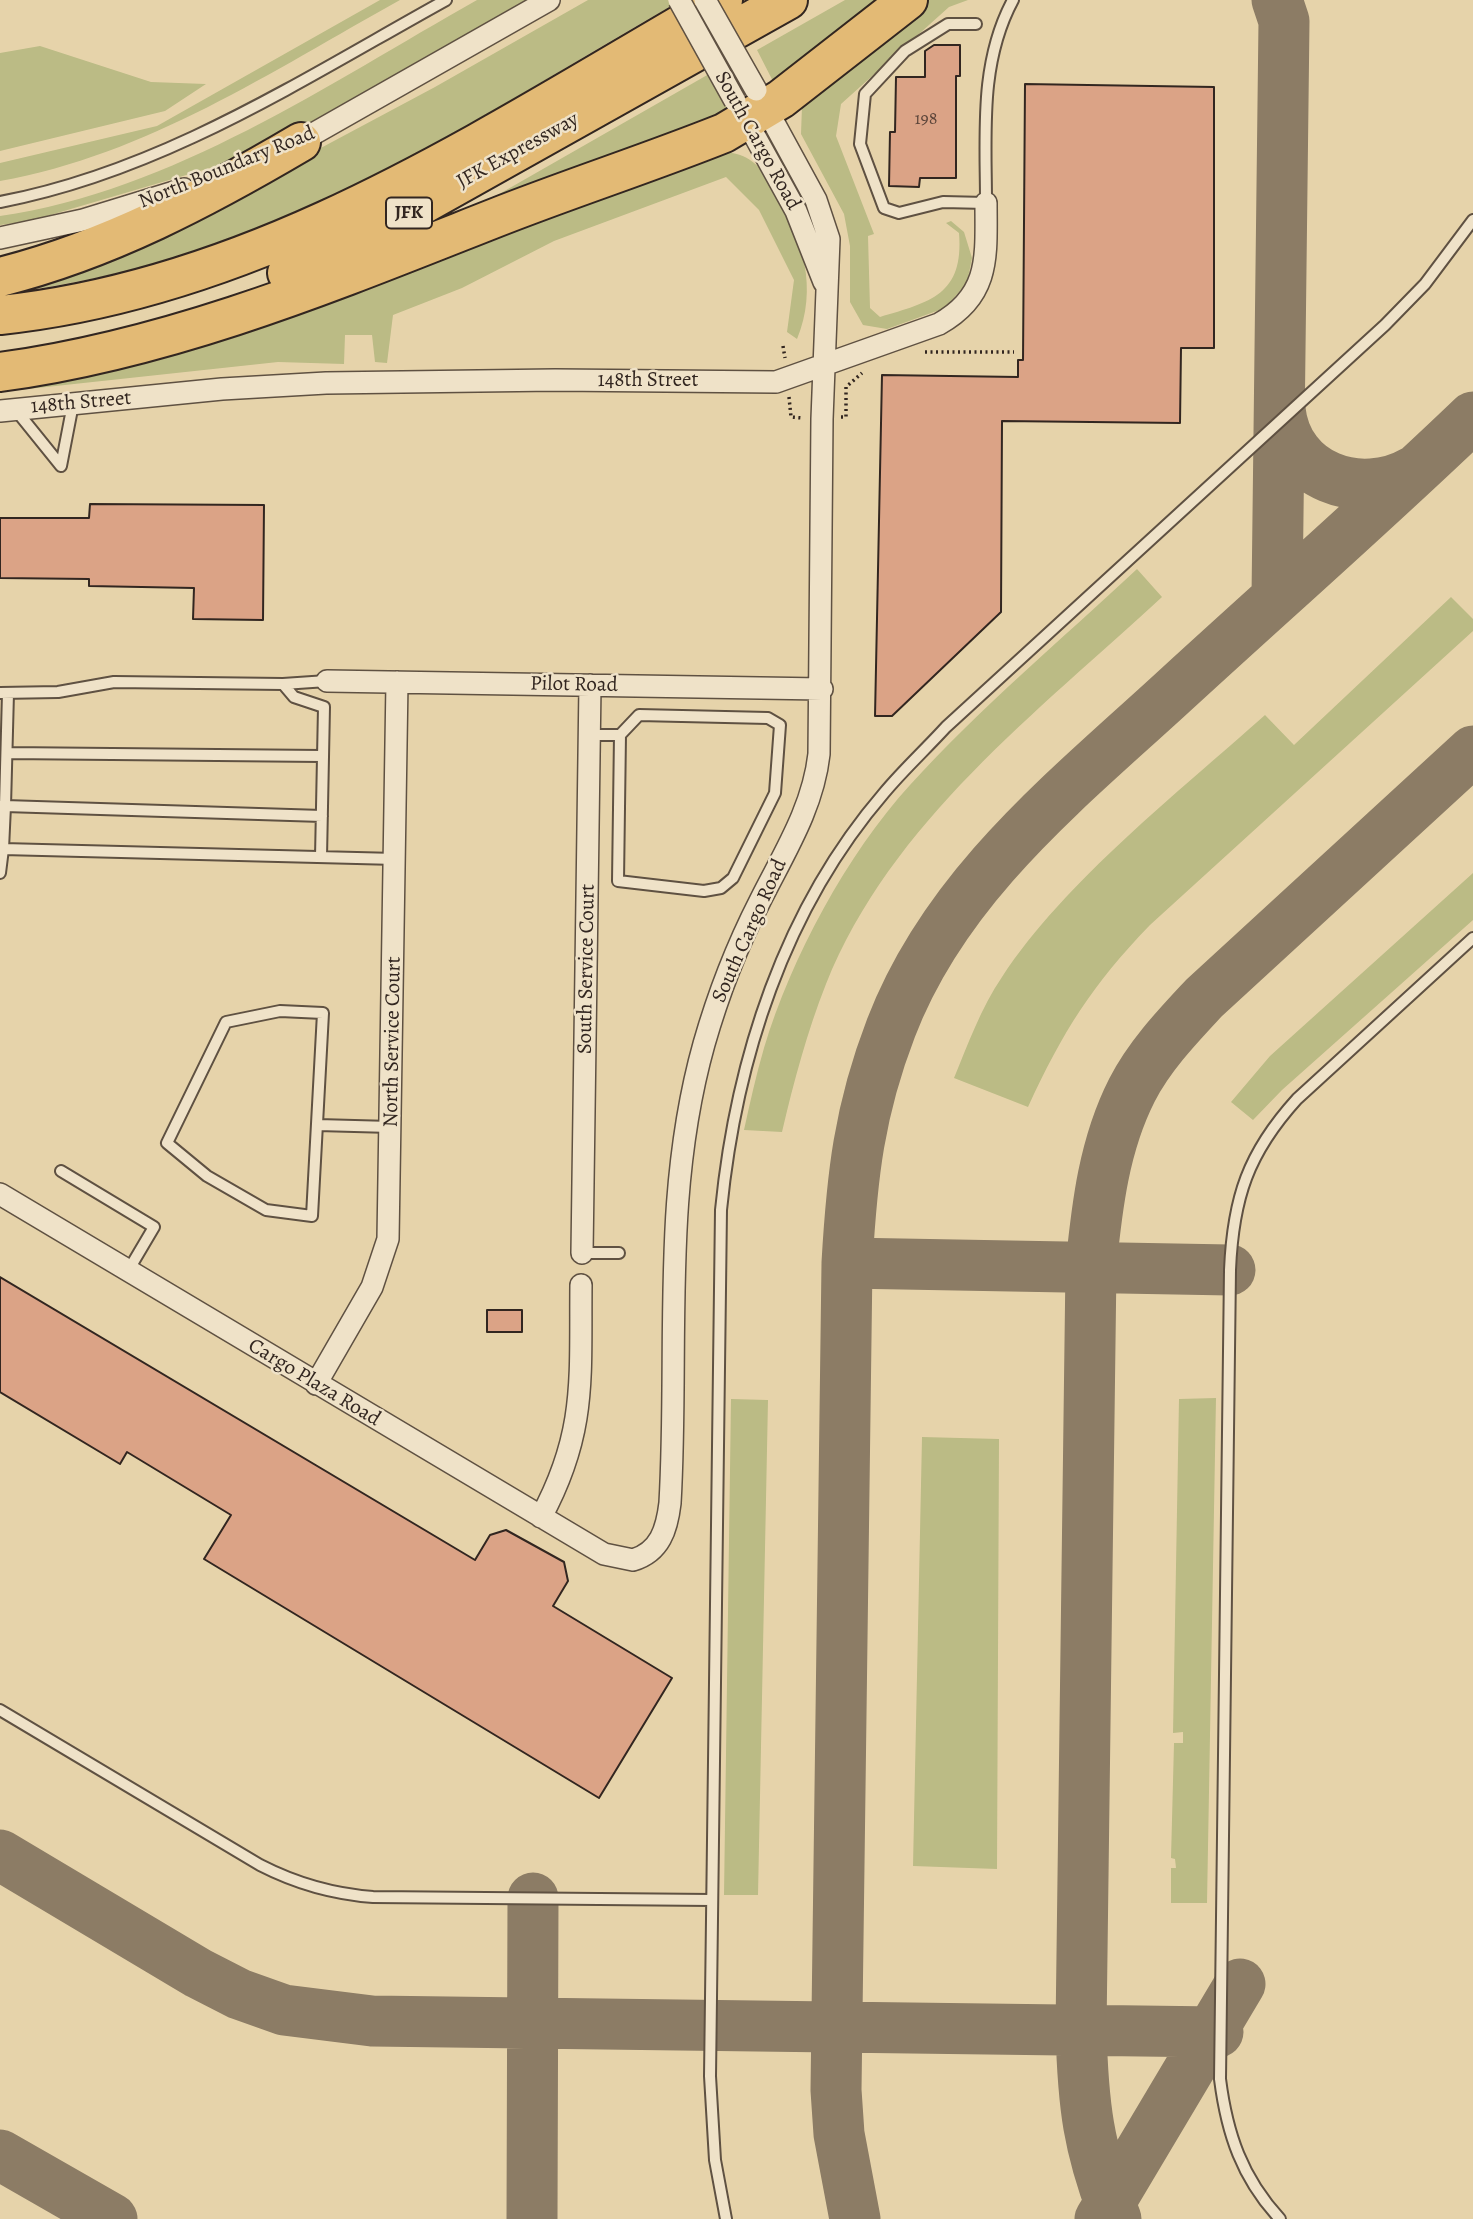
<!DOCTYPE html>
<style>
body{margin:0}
canvas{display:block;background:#e6d3aa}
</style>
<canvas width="1473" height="2219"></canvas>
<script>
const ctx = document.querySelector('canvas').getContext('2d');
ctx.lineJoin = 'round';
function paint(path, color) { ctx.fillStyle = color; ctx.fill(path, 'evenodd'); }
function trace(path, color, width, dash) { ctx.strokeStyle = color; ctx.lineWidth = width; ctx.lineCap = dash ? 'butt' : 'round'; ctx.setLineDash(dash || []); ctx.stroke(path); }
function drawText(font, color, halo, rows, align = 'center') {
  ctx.font = font + ' Alegreya,serif'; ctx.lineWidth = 5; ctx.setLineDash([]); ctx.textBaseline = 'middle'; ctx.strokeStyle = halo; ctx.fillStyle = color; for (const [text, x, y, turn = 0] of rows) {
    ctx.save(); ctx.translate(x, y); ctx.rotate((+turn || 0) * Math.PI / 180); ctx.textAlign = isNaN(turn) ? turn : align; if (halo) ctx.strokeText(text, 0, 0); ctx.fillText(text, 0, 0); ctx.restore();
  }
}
paint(new Path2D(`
 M380 0H400C272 71 147 155 0 181V163L157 126Z
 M477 0H535L340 110 244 158 30 221 0 225V216C173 191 328 84 477 0Z
 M588 0H668L671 6C519 93 369 194 202 250 136 272 68 284 0 295L274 173 435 87Z
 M845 0H890L778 91 757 50Z
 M923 0H968L949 7 841 104 836 136 874 234 868 236 870 308 880 317C930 302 964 295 959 233L946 223 951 221 964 232 972 258 967 283 945 308 887 329 863 325 850 302V246L844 214 801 134 802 106Z
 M40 46 151 82 206 84 165 111 0 151V53Z
 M709 74 732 115 473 209Z
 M713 150C721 152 732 152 740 155 758 161 768 178 777 194 803 239 818 289 797 339L787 332 794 280 759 210 726 177 554 241 462 288 393 315 387 363 375 362 372 335H345L344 364 278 362 0 392V378Z
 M1137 569 1162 597C1038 712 891 822 826 984 807 1032 794 1081 782 1132L744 1130C750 1103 756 1075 764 1048 791 958 847 854 910 785 980 708 1061 640 1137 569Z
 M1451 597 1473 619V631L1150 925C1092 985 1063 1031 1028 1107L954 1078C968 1044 981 1008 1002 977 1065 881 1179 792 1265 715L1294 745Z
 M1473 873V920L1282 1090 1253 1120 1231 1102 1270 1056Z
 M1216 1398 1207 1903H1171V1868H1176L1175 1859 1171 1858 1174 1743H1183V1732L1173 1733 1179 1399Z
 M731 1399 768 1400 758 1895H724Z
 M922 1437 999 1439 997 1869 913 1866Z`), '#bbbb85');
trace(new Path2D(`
 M1280 409C1287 477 1360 502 1414 471
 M1277 597 1284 21 1277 0
 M847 1263 1230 1270
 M0 1855 198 1973 239 1994 284 2010 372 2021 1218 2032
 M0 2155 112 2219
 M532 2219 533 1898
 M855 2219 839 2134 836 2090 847 1263C852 1176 859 1111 891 1028 945 887 1063 793 1170 695 1271 602 1374 512 1473 417
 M1100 2219 1240 1984
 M1116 2219C1088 2148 1083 2105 1081 2029L1091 1266C1097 1206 1104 1145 1132 1090 1150 1055 1178 1026 1204 998L1473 751`), '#8c7c65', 51);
const building = new Path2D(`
 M934 45H960V76H956V178H920L919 187 889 186 890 132H895L896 77H925V51Z
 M1025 84 1214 87V348H1181L1180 423 1002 421 1001 612 892 716H875L882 375 1018 377V360H1023Z
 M90 504 264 505 263 620 193 619 194 588 89 586V579L0 578V518H89Z
 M0 1277 475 1560 490 1535 506 1530 564 1562 568 1581 553 1606 672 1678 599 1798 204 1559 231 1515 127 1452 120 1464 0 1392Z
 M487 1310H522V1332H487Z`);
paint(building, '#dba386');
trace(building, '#322620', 2);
const lane = new Path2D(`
 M976 24H948L905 51 865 94 860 144 884 208 899 213 943 202 986 203C986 134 979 63 1013 0
 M0 202C163 171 303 79 446 0
 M15 409 61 466
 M61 466 73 404
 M283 684 294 697 324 707 321 857
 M0 693 58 692 114 682 283 684 327 681
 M8 693 5 806 322 816
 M590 735H620L639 715 768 718 780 725 775 793 733 878 721 888 704 891 618 881 620 735
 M7 753 322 756
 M0 806H5L3 849 396 859
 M0 873 3 849
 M280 1011 323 1013 312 1216 266 1210 207 1176 167 1143 226 1022Z
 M318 1125 391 1127
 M61 1171 154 1227 128 1271
 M582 1253H619
 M0 1710 260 1865C297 1884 332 1894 373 1897L712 1900
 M726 2219 715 2160 710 2076 721 1210C736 1060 784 909 884 793 903 770 926 749 946 727L1385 325 1425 284 1473 220
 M1280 2219C1242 2178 1227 2134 1220 2079L1230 1270C1233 1198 1248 1153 1297 1099L1473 938`);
const street = new Path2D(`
 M742 113 796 211 824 282
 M292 146 549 0
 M0 238 83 220 184 189
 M0 411 222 389 326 383 555 380 776 382 939 324C991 295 986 255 986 203
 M327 681 822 689
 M0 1194 604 1554 633 1560C660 1552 667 1529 670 1503 679 1348 661 1197 704 1044 718 995 737 946 760 901 784 853 813 808 819 754L822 419 829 239 816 200 762 101
 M582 1253 590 685
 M316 1384 372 1287 388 1239 397 682
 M541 1517C587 1432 580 1378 581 1285`);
const highway = new Path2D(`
 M287 273 390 223 788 0
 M0 277C108 250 206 198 301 142
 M0 315C268 287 495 131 723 0
 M0 372C172 349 335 281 495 218 571 188 649 163 724 133L781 99 908 0`);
trace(lane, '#5f5142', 14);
trace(street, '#5f5142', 24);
trace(highway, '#322620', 42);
trace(new Path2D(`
 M783 346 785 358
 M925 352H1014
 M789 397 791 417 802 418
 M841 417H846V387L862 373`), '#322620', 3.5, [2, 3.5]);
trace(lane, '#efe2c8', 10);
trace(street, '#efe2c8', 21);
trace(highway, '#e3ba75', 38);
const streetBridge = new Path2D(`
 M679 0 735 101
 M705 0 756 90`);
trace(streetBridge, '#5f5142', 24, []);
trace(streetBridge, '#efe2c8', 21);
drawText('18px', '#5c453a', null, [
 ["198",926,120]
]);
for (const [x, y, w] of [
 [409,213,46]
]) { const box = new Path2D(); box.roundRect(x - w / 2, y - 15.5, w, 31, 5); ctx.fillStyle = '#efe2c8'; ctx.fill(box); trace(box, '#322620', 2); }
drawText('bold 19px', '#322620', null, [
 ["JFK",409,213]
]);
drawText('21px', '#322620', '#efe2c8', [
 ["South Cargo Road",757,141,61],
 ["JFK Expressway",518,151,-29],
 ["North Boundary Road",227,168,-22],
 ["148th Street",648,381],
 ["148th Street",81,403,-5],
 ["Pilot Road",574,685,1],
 ["South Cargo Road",750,931,-66],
 ["South Service Court",587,969,-89],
 ["North Service Court",393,1042,-89],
 ["Cargo Plaza Road",314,1383,31]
]);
</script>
